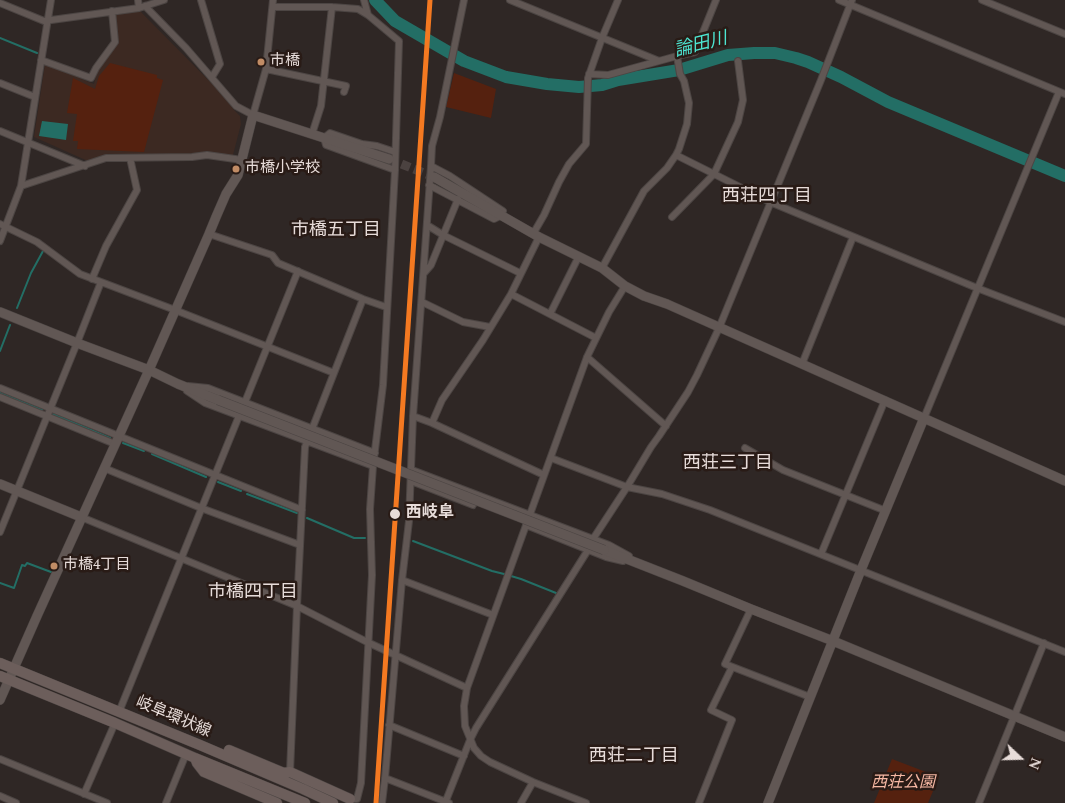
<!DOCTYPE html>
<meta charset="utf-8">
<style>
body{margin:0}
#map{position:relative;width:1065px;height:803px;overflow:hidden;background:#2f2725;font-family:Spectral,serif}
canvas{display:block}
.north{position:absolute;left:995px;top:733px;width:50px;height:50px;-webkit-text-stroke:4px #291b16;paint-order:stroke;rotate:111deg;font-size:14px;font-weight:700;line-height:20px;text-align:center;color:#e7dcd9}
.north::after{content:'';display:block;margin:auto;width:18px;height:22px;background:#e7dcd9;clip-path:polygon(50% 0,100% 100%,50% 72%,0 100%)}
</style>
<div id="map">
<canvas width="1065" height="803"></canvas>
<div class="north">N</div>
</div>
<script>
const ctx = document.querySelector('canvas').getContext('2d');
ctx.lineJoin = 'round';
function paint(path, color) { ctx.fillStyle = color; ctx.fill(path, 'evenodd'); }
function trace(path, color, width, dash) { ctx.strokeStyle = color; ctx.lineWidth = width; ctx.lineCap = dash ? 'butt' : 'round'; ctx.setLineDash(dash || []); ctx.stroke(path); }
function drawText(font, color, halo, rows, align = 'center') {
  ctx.font = font + ' Spectral,"Noto Sans JP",serif'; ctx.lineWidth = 5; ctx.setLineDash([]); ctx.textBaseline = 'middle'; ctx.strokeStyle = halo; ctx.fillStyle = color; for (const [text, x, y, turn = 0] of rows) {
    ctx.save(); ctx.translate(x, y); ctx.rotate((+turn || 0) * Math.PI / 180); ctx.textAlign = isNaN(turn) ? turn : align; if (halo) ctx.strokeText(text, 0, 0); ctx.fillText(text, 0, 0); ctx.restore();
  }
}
paint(new Path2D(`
 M140 11 224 96 234 110 240 116 241 124 233 155 230 157 206 154 90 162 34 137 45 64 94 84 97 72 118 43 114 17 116 13Z`), '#3c2922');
paint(new Path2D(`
 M110 63 157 75V78L163 80 144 152 77 149 78 141H73L77 114 67 113 73 78 95 89 99 76Z
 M454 73 496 89 491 118 446 107Z
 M892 759 939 777 928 803H874Z`), '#55210f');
paint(new Path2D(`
 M42 121 68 124 66 140 39 136Z`), '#236e65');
trace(new Path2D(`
 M0 38 37 53
 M17 308 31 273 43 251
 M0 351 10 325
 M0 393 42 410
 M53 414 110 438
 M123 443 144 451
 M152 454 206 477
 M218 482 241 491
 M247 494 297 513
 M307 518 354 538H365
 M413 541 492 571 504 574
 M511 576 521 579 556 593
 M0 583 14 588 22 565 25 566 27 563 51 572`), '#236e65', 2);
trace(new Path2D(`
 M375 0 395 21 464 61 506 77 547 84 579 87 602 85 618 80 679 70 728 55 754 53H775L796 58 808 62 841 77 888 102 1065 176`), '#236e65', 12);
trace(new Path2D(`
 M389 159 434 177`), '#4b4240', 9, [9, 4.5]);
const minor = new Path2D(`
 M138 0 139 8 164 0
 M201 0 220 64 212 77
 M364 0 368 15
 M510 0 659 61 677 56
 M839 0 1065 94
 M982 0 1065 34
 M0 3 44 21 139 8
 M145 6 186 48 236 106 253 115 266 69 273 0
 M273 7H332L358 9 368 15 399 41 395 170 383 385 373 466 370 509 372 575 361 783 357 799H350V801
 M41 60 91 78 96 68 115 42 112 11
 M266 69 346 86 344 92
 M589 74 608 75 659 61
 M0 83 35 97
 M0 131 85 166
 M312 134 321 106 332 7
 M676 155 770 202 977 288 1065 322
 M395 170 326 145 324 138 330 133 362 144 377 146 395 152
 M429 185 494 219 500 216 503 211 450 176 431 166
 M21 186 106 158 192 157 207 155 242 160
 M672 217 714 174 738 122 743 100 738 61
 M0 224 37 242 80 274 175 310 334 373
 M427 225 443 235 520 273
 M209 234 272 255 278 263 363 299 386 307
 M533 234 544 215 559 182 569 164 586 144 588 78 602 38 618 0
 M0 241 21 186 51 0
 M602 268 644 191 667 168 676 155 679 149 687 124 689 103 684 81 680 74 677 56 695 52 716 0
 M424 273 431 265 458 199
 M92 279 106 246 137 190 130 158
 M511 294 596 338
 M422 302 463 322 490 327
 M550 314 579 256
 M587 357 666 426
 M802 364 853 237
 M188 386 208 388 375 453
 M0 388 302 510
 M187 391 205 403 373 466
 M0 397 115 444
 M245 402 298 271
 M413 416 432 423 442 400 483 340 511 294 539 237
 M924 418 1059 92
 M432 423 544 475
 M745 448 783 470 886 511
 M551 458 627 487 662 494 710 510 1065 652
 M104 468 201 508 300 545
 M412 470 609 545 629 556
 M411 481 473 505
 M81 517 297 606 367 642 467 688
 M526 525 606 557 623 561
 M0 532 77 343 101 282
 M593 539 627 487 651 447 659 436 688 392 697 375 719 328 821 80 852 0
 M821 554 885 400
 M402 580 493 615
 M751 609 725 664 810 697
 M119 712 239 416
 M389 725 464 756
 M0 759 107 803
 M290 772 297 606 305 447 363 299
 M84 794 115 723
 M0 796 16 803
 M166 803 186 754
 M382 803 385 778
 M445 803 470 740 476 728 588 550
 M449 803 385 778 402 580 409 521 413 416 431 166 432 146 440 117 464 0
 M521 803 533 782
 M586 803 533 782 490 762 481 756 474 748 465 726 464 706 467 688 587 357 609 312 625 286
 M699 803 732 720 711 710 732 667
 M979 803 1044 643`);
const tertiary = new Path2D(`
 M434 177 539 237 602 268 625 286 644 296 667 304 1065 481
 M0 312 77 343 149 370 178 384 218 400
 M0 484 81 517
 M604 550 683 581 751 609 833 641 1065 737
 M0 700 37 616 149 370 209 234 216 217 226 194 238 175 253 115 389 159
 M768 803 861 570 924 418`);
const primary = new Path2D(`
 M0 663 200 745 303 789 333 803
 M0 676 115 723 195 758 305 803
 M229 750 284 773 290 772 350 799
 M195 758 197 763 204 772 277 803`);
trace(minor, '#4c4543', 8);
trace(tertiary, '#4c4543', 10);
trace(primary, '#4c4543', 11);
trace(minor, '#615754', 6);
trace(tertiary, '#615754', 9);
trace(primary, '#6c5e5b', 10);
const tertiaryBridge = new Path2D(`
 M218 400 604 550`);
trace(tertiaryBridge, '#4c4543', 10, []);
trace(tertiaryBridge, '#615754', 9);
trace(new Path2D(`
 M376 803 430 0`), '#f47921', 5);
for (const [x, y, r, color] of [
 [261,62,4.5,"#c18c65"],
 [236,169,4.5,"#c18c65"],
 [395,514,6,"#e7dcd9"],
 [54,566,4.5,"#c18c65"]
]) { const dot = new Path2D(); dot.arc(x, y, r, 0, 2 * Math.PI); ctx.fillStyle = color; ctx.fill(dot); trace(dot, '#291b16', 2); }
drawText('15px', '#e7dcd9', '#291b16', [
 ["市橋",270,62],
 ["市橋小学校",245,169],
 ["市橋4丁目",63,566]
], 'left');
drawText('bold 16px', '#e7dcd9', '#291b16', [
 ["西岐阜",406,514]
], 'left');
drawText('16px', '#e7dcd9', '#291b16', [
 ["岐阜環状線",173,718,23]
]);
drawText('italic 16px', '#f5b7a3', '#291b16', [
 ["西荘公園",903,784]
]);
drawText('italic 18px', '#4de5d2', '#291b16', [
 ["論田川",701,46,-14]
]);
drawText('18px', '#e7dcd9', '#291b16', [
 ["西荘四丁目",767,197],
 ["市橋五丁目",336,231],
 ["西荘三丁目",728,464],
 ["市橋四丁目",253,593],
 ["西荘二丁目",634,757]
]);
</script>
